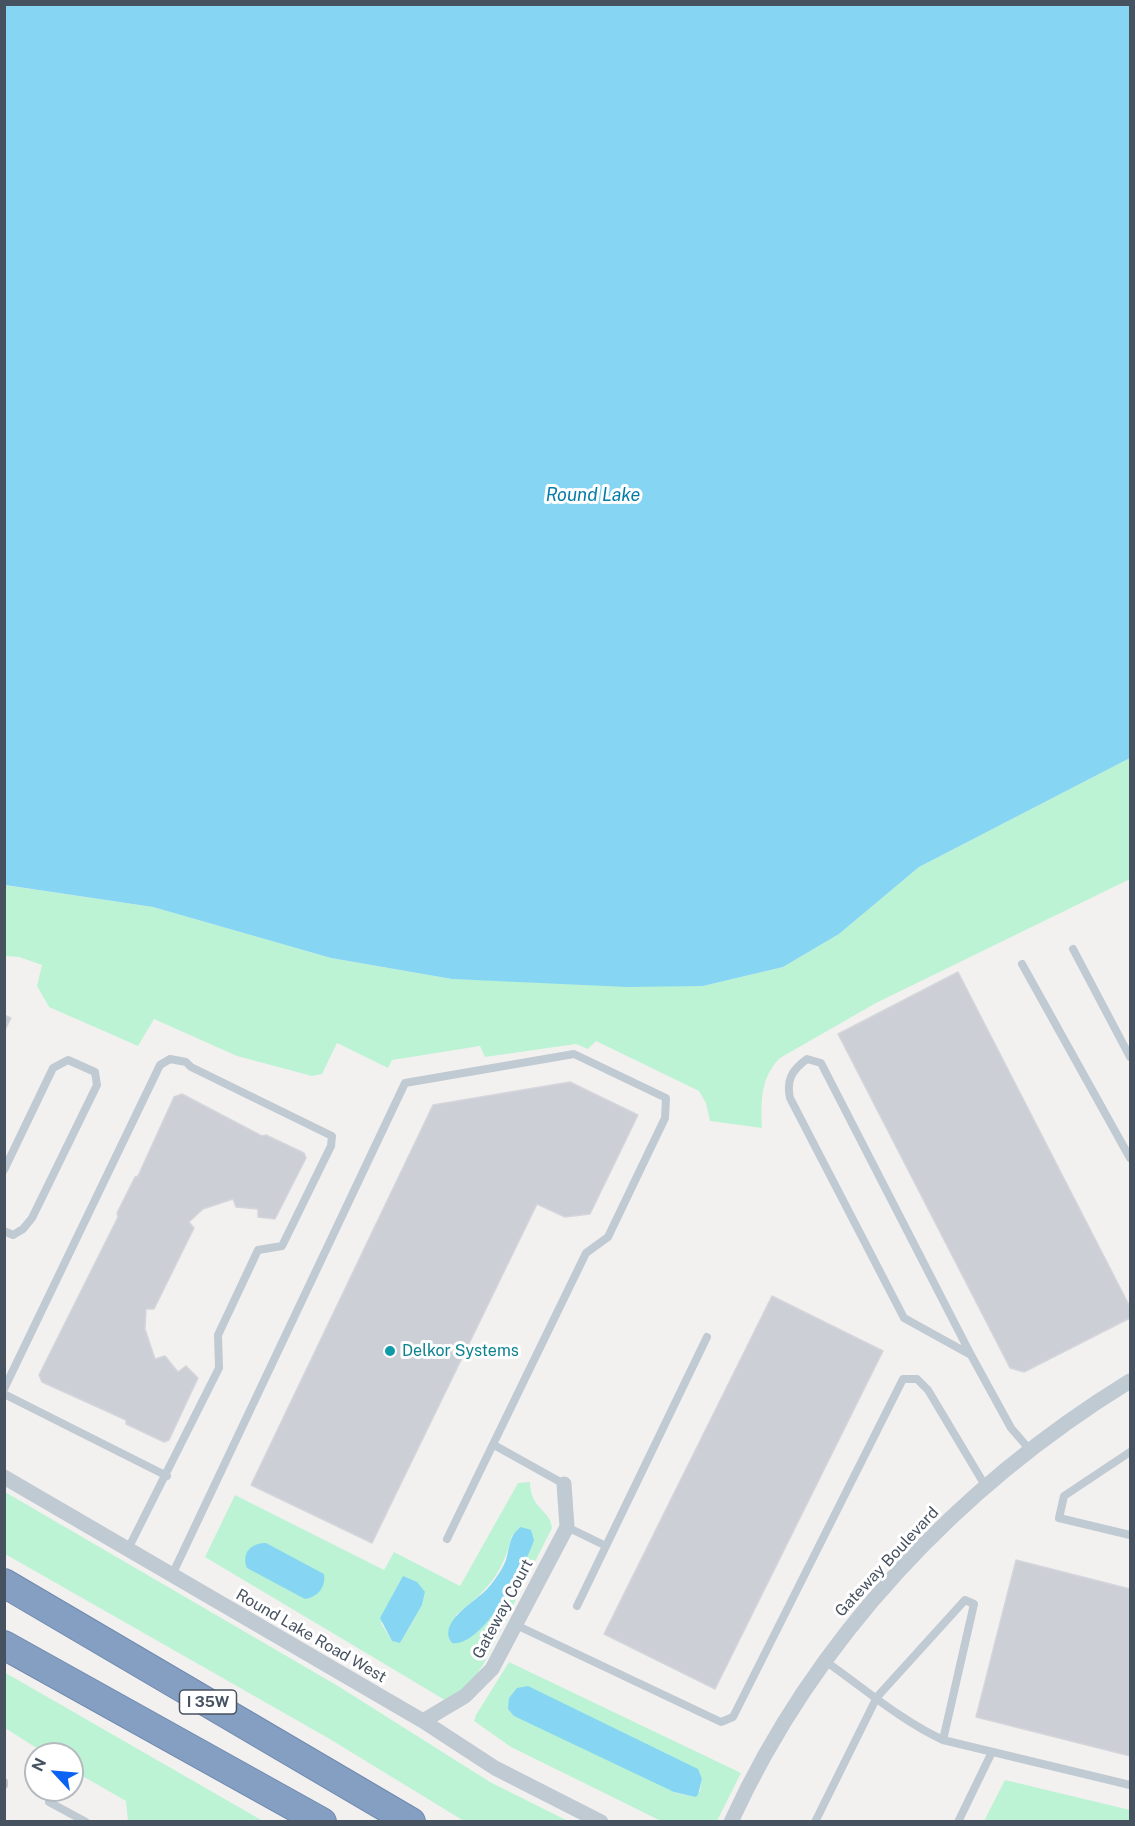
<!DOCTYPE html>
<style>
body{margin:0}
#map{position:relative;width:1135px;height:1826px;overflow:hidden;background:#f3f1f0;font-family:"Public Sans",sans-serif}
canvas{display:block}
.frame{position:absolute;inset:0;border:6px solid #475260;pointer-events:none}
.north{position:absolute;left:24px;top:1742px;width:60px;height:60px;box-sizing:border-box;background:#fff;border:2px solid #b5babf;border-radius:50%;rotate:296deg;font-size:16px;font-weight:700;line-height:24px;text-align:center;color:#475260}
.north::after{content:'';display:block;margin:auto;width:21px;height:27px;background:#0b63f3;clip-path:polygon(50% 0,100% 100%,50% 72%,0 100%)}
</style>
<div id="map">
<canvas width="1135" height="1826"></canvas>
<div class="frame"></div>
<div class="north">N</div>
</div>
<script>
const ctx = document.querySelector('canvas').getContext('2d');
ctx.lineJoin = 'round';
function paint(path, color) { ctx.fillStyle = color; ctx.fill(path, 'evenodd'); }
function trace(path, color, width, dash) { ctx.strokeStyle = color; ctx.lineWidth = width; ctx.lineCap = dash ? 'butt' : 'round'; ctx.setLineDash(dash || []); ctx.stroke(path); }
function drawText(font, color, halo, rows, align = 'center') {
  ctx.font = font + ' "Public Sans",sans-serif'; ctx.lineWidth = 6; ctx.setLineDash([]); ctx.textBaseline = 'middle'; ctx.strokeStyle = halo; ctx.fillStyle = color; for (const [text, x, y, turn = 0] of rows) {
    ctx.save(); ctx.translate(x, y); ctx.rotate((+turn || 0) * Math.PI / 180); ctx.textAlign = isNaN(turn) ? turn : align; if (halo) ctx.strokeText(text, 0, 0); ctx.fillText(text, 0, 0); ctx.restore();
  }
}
paint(new Path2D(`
 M1130 758V879L876 1003 780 1058C760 1078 761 1102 762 1128L710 1121 706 1103 699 1091 596 1041 588 1049 576 1044 485 1057 480 1046 392 1060 388 1068 337 1043 322 1074 312 1076 237 1056 154 1019 138 1046 49 1007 37 986 42 965 19 957 5 956 4 885 153 907 331 958 452 979 703 986 783 967 839 934 919 867Z
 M530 1482C530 1509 551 1510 552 1528L483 1665 455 1706 205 1557 235 1495 384 1570 394 1552 460 1586 518 1483ZM512 1535 532 1545 490 1619 455 1616C487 1590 502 1576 512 1535ZM425 1592 422 1605 400 1643 392 1641 381 1623Z
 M5 1492 338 1686 490 1782 568 1821H464L328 1738 5 1554Z
 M509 1662 741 1773 717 1821H661L511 1747 474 1721 476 1715ZM702 1779 700 1791 694 1797 673 1792Z
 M4 1672 263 1821H128L126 1801 72 1770V1754H46L5 1728Z
 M1005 1780 1130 1810V1821H984Z`), '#bcf3d5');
paint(new Path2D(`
 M4 5H1130V758L919 867 839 934 783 967 703 986 627 987 452 979 331 958 153 907 5 885Z
 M521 1527 531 1530 534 1540C526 1565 483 1648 452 1643 436 1622 477 1601 488 1588 495 1580 502 1570 506 1560 510 1547 509 1535 521 1527Z
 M266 1543 324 1574C326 1587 318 1597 305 1599L247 1568C241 1553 251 1543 266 1543Z
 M403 1576 417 1582 425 1592 422 1605 400 1643 392 1641 380 1618Z
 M528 1686 698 1769 702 1779 698 1795 695 1797 674 1792 514 1716 508 1709 509 1698 517 1688Z`), '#86d6f3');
const building = new Path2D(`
 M958 972 1130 1307V1318L1024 1372 1010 1368 838 1034Z
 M4 1015 11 1018 4 1032Z
 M570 1082 638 1115 590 1214 565 1217 537 1204 372 1543 251 1485 433 1105Z
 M182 1094 262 1136 266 1135 304 1153 306 1158 275 1219 258 1217V1209L236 1207 233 1199 203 1209 189 1222 194 1228 154 1309H146L145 1329 155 1359 165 1356 178 1372 186 1366 198 1378 169 1440 164 1442 126 1424V1420L42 1382 39 1375 118 1217 117 1213 135 1177 138 1176 174 1097Z
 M772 1296 883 1351 715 1689 604 1634Z
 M1016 1560 1130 1589V1756L976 1717Z`);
paint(building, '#cccfd6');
trace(building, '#d4d6dc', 1.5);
const highway = new Path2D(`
 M4 1583 411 1822
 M4 1645 322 1822`);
trace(highway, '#708aaf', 30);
trace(new Path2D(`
 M1073 949 1130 1057
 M1022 964 1130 1158
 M4 1170 53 1068 68 1060 95 1072 97 1085 32 1218 23 1229 13 1235 4 1231
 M971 1355 904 1318 790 1098C786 1080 792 1070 807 1059L821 1063 971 1355 1011 1428 1030 1450
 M4 1389 160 1065 170 1059 186 1062 191 1067 332 1136 331 1146 282 1246 258 1250 218 1335 219 1368 128 1549
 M4 1394 167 1476
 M494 1445 564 1484
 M1130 1452 1064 1496 1059 1518 1130 1535
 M567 1527 606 1546 707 1337
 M172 1575 405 1083 574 1054 666 1098 665 1118 608 1237 586 1253 447 1539
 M577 1606 606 1546
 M516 1625 721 1722 733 1717 903 1379H917L928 1390 986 1487
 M825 1661C864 1688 900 1720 943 1740
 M4 1782V1785
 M49 1802 86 1822
 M815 1822 877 1697 965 1600 974 1604 943 1740 1130 1785
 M958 1822 992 1752`), '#c0cad3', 8);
trace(new Path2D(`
 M4 1477 423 1721 495 1768 601 1822
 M423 1721 465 1696 492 1669 567 1527 564 1484
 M731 1822C815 1638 959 1486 1130 1381`), '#c0cad3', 15);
trace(highway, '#859fc3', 28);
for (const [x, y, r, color] of [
 [390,1351,6,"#0f9aa8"]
]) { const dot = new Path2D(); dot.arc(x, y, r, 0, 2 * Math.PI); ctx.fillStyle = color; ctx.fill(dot); trace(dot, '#fff', 2); }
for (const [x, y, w] of [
 [208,1702,57]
]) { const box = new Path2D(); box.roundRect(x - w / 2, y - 12, w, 24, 4.5); ctx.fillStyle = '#fff'; ctx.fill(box); trace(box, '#475260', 1.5); }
drawText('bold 15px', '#475260', null, [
 ["I 35W",208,1702]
]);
drawText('16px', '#0d838f', '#fff', [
 ["Delkor Systems",402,1351]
], 'left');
drawText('16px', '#475260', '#fff', [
 ["Gateway Boulevard",887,1562,-47],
 ["Gateway Court",503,1609,-62],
 ["Round Lake Road West",311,1636,30]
]);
drawText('italic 18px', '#037ca7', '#fff', [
 ["Round Lake",593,495]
]);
</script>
